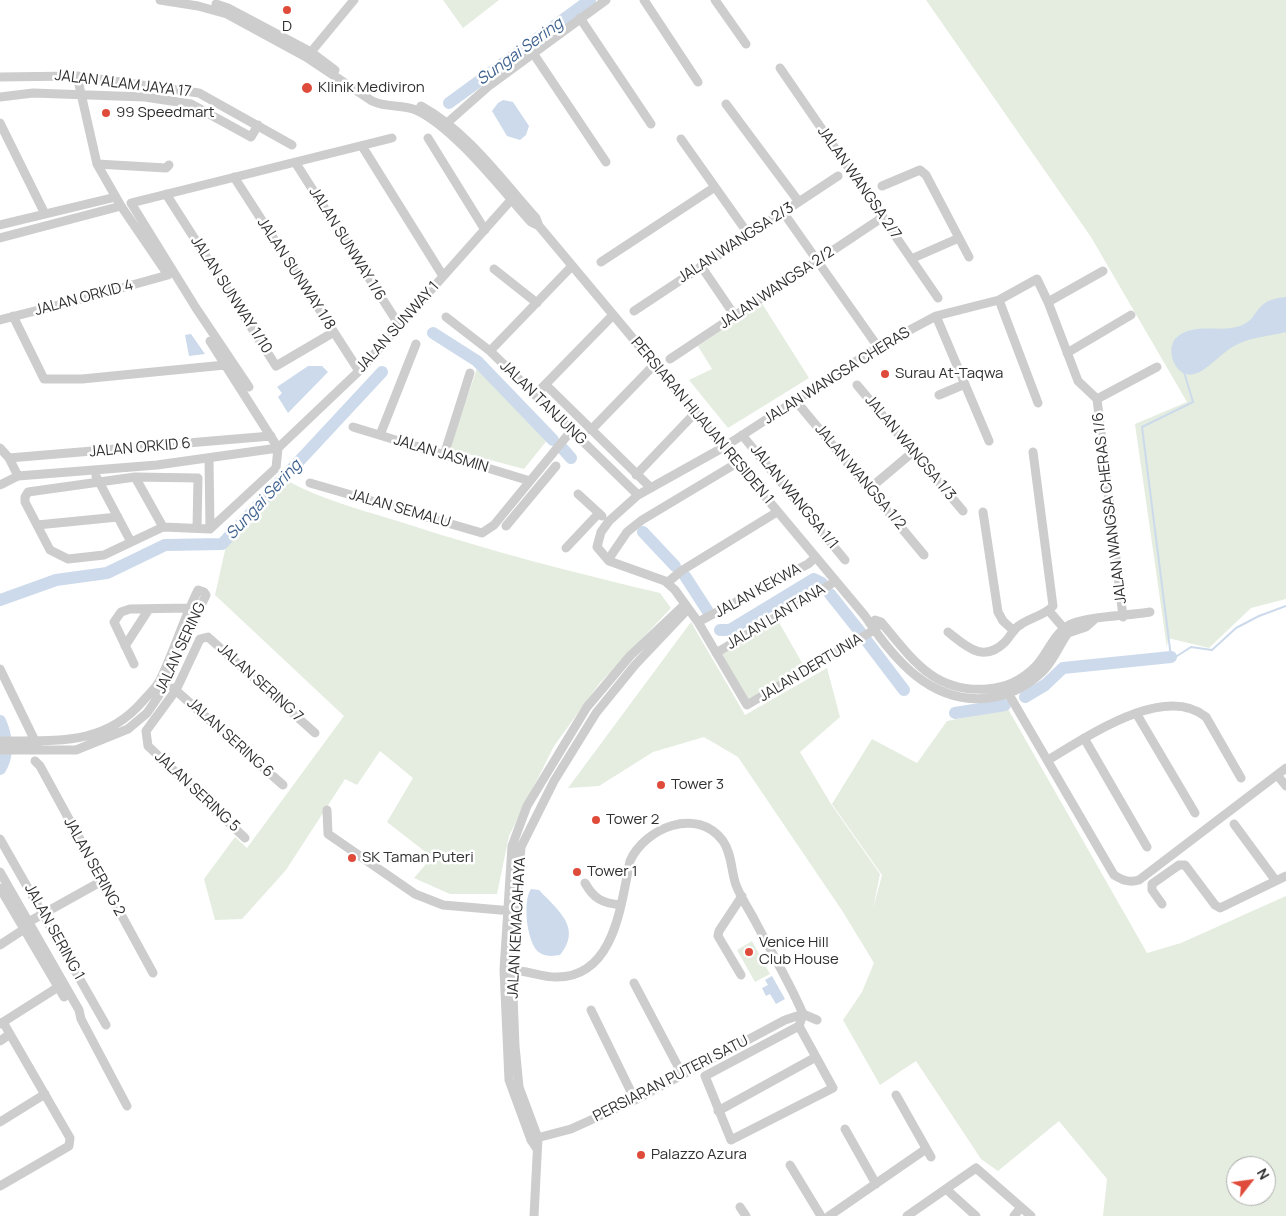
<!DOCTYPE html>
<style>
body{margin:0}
#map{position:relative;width:1286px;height:1216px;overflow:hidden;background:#fff;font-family:Manrope,sans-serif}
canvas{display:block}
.north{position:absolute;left:1226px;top:1156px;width:50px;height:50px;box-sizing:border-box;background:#fff;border:1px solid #acacac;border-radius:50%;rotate:60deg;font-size:14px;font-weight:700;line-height:20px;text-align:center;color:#303030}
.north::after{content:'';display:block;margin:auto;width:18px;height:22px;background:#df4b3a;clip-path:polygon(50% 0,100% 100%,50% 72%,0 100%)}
</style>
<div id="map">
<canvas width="1286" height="1216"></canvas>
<div class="north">N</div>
</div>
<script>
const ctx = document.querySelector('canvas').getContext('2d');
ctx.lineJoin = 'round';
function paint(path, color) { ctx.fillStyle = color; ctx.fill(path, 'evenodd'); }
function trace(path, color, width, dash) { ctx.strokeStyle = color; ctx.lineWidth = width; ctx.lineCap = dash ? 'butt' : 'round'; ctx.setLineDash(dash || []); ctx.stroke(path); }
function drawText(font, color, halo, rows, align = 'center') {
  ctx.font = font + ' Manrope,sans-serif'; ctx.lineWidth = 5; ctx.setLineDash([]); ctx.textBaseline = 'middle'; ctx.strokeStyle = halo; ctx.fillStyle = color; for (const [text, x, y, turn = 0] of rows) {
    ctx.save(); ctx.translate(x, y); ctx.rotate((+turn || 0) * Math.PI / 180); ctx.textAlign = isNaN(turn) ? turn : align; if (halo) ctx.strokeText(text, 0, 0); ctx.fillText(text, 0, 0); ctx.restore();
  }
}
paint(new Path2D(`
 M443 0H499L463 28Z
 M926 0H1286V599L1251 608 1209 648 1168 638 1167 648 1135 424 1187 402 1091 237Z
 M761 302 809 378 728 428 689 380 712 369 698 346Z
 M478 366 548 439 524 469 449 449Z
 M286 480C324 501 366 511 407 524 490 551 575 573 660 593L671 608 599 684 554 746 509 836 497 894H450L414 878 432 857 387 822 413 778 380 751 357 785 345 779 286 870 242 919 215 920 204 879 235 837 247 848 344 716 215 595 226 546Z
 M777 619 805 668 748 703 719 653Z
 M691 622 745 715 827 668 840 717 800 752 831 804 880 874 873 909 882 875 832 804 872 739 917 763 947 721 1008 709 1147 953 1181 943 1286 896V1216H1103L1107 1179 1059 1121 998 1171 981 1159 916 1061 880 1085 843 1020 862 992 874 963 843 912 738 757 704 737 653 752 599 786 568 788ZM1236 1166H1266V1196H1236Z
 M752 941 770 974 755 982 737 950Z`), '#e4eddf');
paint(new Path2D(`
 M503 100 513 102 529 126 526 135 520 140 507 136 492 111 498 103Z
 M1286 297V332C1270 336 1252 337 1238 344 1222 351 1208 371 1194 374 1175 379 1164 348 1177 337 1195 322 1220 333 1240 326 1261 319 1251 300 1286 297Z
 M191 334 205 354 189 356 185 335Z
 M308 366H322L328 372 288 413 278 397 282 393 277 387Z
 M531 889 539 890C559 911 582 928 560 955 553 956 547 957 540 953 527 946 522 901 531 889Z
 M772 976 785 999 776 1004 770 994 766 996 762 988 768 985 765 980Z`), '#ccdaeb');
trace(new Path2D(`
 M1184 372 1193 402 1142 427 1171 657 1177 656 1191 647 1212 650 1236 628 1259 616 1286 606`), '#ccdaeb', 2);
trace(new Path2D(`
 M449 103 590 0
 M433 333 477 361 553 440
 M563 449 571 458
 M643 532 675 566
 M685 576 707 610
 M830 594 861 633
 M0 600 56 580 107 573 165 545 222 544 382 372
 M720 630H730L814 579 822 583
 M866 640 904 690
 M1025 697 1045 685 1063 668 1171 657
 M955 713 1005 705
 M0 721C7 736 9 755 0 769`), '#ccdaeb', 12);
trace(new Path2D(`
 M160 0 198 6 227 14 306 57 372 101C386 108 402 104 416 110 454 127 503 191 531 222L539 226 865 616C894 660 932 705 989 698 1010 695 1028 686 1043 671 1054 660 1059 645 1068 633L1086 627 1095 619
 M644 0 698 82
 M715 0 746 44
 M216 4 228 8 311 52 335 70
 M580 18 651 124
 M311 52 354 0
 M533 53 606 162
 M780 68 938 298
 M77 76 97 164 121 206 168 275
 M0 77 77 76 199 93 292 145
 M0 97 33 93 145 97 191 104 251 137 258 125
 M726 104 799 202
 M421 106C468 132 501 179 536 218L539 226
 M0 123 45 214
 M447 123 490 85 606 0
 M428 138 485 230
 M681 139 749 235
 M362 146 443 276
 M295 162 399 325
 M97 164 166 168 169 165
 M234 177 359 371
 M882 186 920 170 926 175 969 257
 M166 194 276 366 334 332
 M783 212 878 347
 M0 225 116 197
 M0 238 121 206
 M911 259 959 238
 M601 262 715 187
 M701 266 735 316
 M494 269 537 303
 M999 300 1038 403
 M1048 302 1103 271
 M634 311 838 176
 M13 316 44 379H82L225 365
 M936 316 989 441
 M446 317 490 351 638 495
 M0 320 78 300 168 275
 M210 341 278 448
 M490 351 572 266
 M1067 353 1131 315
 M670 359 883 217
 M546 385 651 488
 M857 385 963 511
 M249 387 196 308 131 203 392 138
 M535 395 613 315
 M939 395 965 384
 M1097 399 1123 617
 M1097 399 1157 367
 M795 400 924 555
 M353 427 530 481
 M591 430 655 364
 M380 435 416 344
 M742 435 845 560
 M0 448 9 458 18 476
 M278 448 359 371 511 200
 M444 455 470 373
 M9 458 271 436
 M209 459 210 529
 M636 475 696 412
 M96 476 131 542
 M135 477 163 527
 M310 483 482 533 494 525 571 431
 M0 485 18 476 157 465 278 448
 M869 489 913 452
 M578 494 602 516
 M983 512 998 612 1003 621 1014 631
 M37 525 118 517
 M506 526 556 466
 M197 528 198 478 135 477 28 492 25 497V502L50 550 68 559 104 555 163 527 210 529 276 468 278 448
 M566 548 599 513
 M608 560 627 532 642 520 737 463
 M667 583 681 571 777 512
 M1049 611 1068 633
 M875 620 881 622C912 659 934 693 987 689 1005 688 1022 680 1035 667 1048 654 1053 633 1071 624 1089 616 1128 616 1150 612
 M698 622 808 564 816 557
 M881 622 874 630 747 705 698 622 675 590 665 581 609 561 597 547 601 532 609 521 638 495 724 447 878 347 936 316 999 300 1037 279 1048 302 1078 381 1097 399
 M948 632C966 646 983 664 1005 642 1010 637 1013 629 1020 625 1031 617 1044 616 1053 606L1033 452
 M125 646 149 609
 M716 653 836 581
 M134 664 114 622 121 612 130 609 189 608 194 610
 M0 669 37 745
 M1004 686 1114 875C1122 880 1129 883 1139 880L1286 768
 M173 688 283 785
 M1136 713 1195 813
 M1084 738 1147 847
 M0 741C53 740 103 747 142 702 147 696 155 689 159 682 174 652 183 620 198 590L204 592 206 595 158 697 147 713 128 729 76 750H0
 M1048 760C1087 737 1164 683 1206 717L1241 778
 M35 761 40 766 153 973
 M1277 775 1286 786
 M327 810 328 834 415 894 443 905 512 911
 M1234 824 1276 881
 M245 838 148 746 146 731 176 690 200 639 208 637 315 733
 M0 839 106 1025
 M0 872 79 1010 81 1019 127 1106
 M585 883C594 899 602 903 621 905
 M0 888 64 997
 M1162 904 1152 890V884L1179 865H1185L1215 905 1220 908 1286 876
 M23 925 102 881
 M0 945 29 926
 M507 970C524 969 540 977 556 977 615 978 621 903 630 861 645 828 697 806 723 841 732 854 731 871 736 885 740 896 748 908 754 919 770 950 789 981 803 1014
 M741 975 718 936 719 931 742 896
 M634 983 682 1074
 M591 1010 635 1100
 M803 1014 817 1020
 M0 1024 63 984
 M799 1026 833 1088 731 1140 705 1076 799 1026 803 1014
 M0 1041 10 1034
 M896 1095 931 1157
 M718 1111 816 1057
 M0 1122 45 1094
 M845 1129 876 1184
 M533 1139 571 1129 635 1100 785 1020 803 1014
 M537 1149 531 1140 509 1080 504 970 512 846 527 806 587 707 630 656 683 606
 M790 1165 821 1216
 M0 1186 69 1146 70 1138 3 1022
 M946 1189 976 1216
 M740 1207 746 1216
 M534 1216 538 1138 519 1087 515 1046 512 970 521 847 554 781 596 713 635 665 688 609
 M829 1216 926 1149
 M907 1216 976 1168 1031 1216
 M1014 1216 1021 1207`), '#cdcdcd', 9);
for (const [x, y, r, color] of [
 [287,10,5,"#df4b3a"],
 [307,88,6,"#df4b3a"],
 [106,113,5,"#df4b3a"],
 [885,374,5,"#df4b3a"],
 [661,785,5,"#df4b3a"],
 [596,820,5,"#df4b3a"],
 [352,858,5,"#df4b3a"],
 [577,872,5,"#df4b3a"],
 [749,952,5,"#df4b3a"],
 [641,1155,5,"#df4b3a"]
]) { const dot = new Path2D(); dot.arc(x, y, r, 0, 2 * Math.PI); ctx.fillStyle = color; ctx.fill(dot); trace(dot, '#fff', 2); }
drawText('15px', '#303030', '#fff', [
 ["D",287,27,"center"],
 ["Klinik Mediviron",318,88],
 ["99 Speedmart",116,113],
 ["Surau At-Taqwa",895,374],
 ["Tower 3",671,785],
 ["Tower 2",606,820],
 ["SK Taman Puteri",362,858],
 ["Tower 1",587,872],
 ["Venice Hill",759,943],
 ["Club House",759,960],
 ["Palazzo Azura",651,1155]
], 'left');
drawText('15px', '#303030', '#fff', [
 ["JALAN ALAM JAYA 17",123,84,7],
 ["JALAN WANGSA 2/7",859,183,55],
 ["JALAN WANGSA 2/3",736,243,-33],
 ["JALAN SUNWAY 1/6",347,244,58],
 ["JALAN SUNWAY 1/8",296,274,57],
 ["JALAN WANGSA 2/2",777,288,-34],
 ["JALAN SUNWAY 1/10",231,295,57],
 ["JALAN ORKID 4",84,298,-15],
 ["JALAN SUNWAY 1",398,327,-48],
 ["JALAN WANGSA CHERAS",837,376,-32],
 ["JALAN TANJUNG",543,403,44],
 ["PERSIARAN HIJAUAN RESIDEN 1",702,421,50],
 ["JALAN ORKID 6",140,448,-5],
 ["JALAN WANGSA 1/3",910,448,50],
 ["JALAN JASMIN",441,454,17],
 ["JALAN WANGSA 1/2",860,477,50],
 ["JALAN WANGSA 1/1",794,497,51],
 ["JALAN WANGSA CHERAS 1/6",1110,508,-97],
 ["JALAN SEMALU",400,509,16],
 ["JALAN KEKWA",758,591,-29],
 ["JALAN LANTANA",776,617,-31],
 ["JALAN SERING",181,648,-65],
 ["JALAN DERTUNIA",811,668,-31],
 ["JALAN SERING 7",260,683,42],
 ["JALAN SERING 6",230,738,42],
 ["JALAN SERING 5",197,792,43],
 ["JALAN SERING 2",94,867,61],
 ["JALAN KEMACAHAYA",517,928,-87],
 ["JALAN SERING 1",54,932,61],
 ["PERSIARAN PUTERI SATU",671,1079,-27]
]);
drawText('italic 16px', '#406390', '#fff', [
 ["Sungai Sering",520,52,-36],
 ["Sungai Sering",264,500,-47]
]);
</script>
